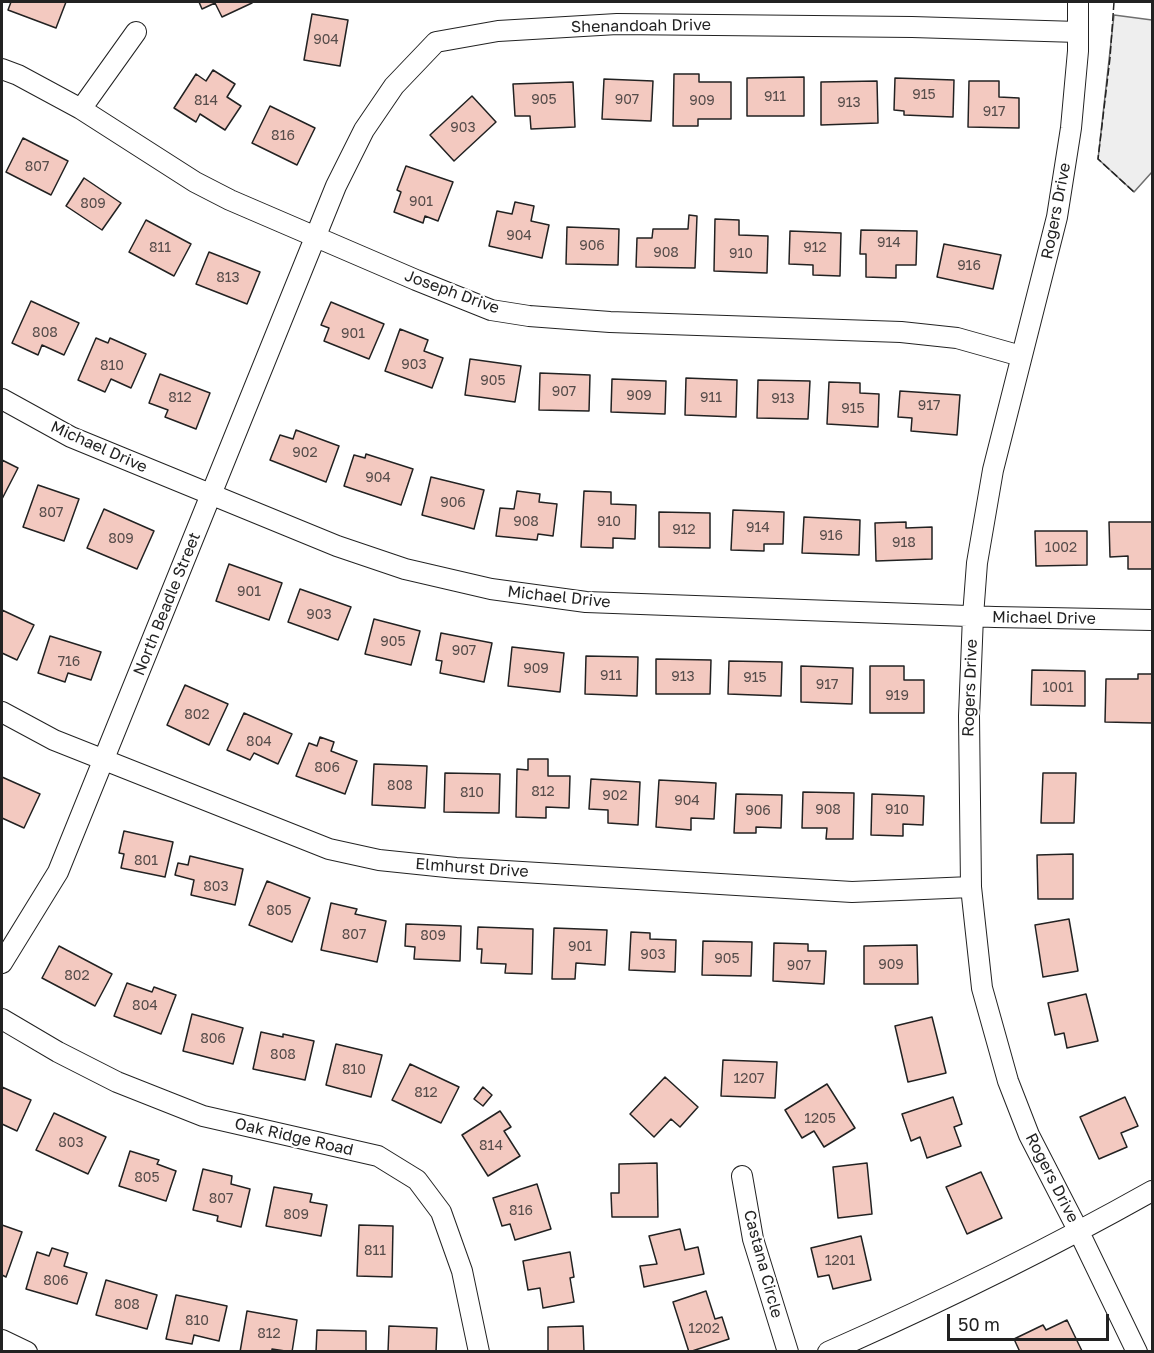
<!DOCTYPE html>
<style>
body{margin:0}
#map{position:relative;width:1154px;height:1353px;overflow:hidden;background:#fff;font-family:"Golos Text",sans-serif}
canvas{display:block}
.frame{position:absolute;inset:0;border:3px solid #222;pointer-events:none}
.scale{position:absolute;left:947px;top:1314px;width:162px;height:27px;box-sizing:border-box;border:3px solid #222;border-top:0;padding-left:8px;font-size:18px;line-height:21px;white-space:nowrap;color:#222;-webkit-text-stroke:4px #fff;paint-order:stroke}
</style>
<div id="map">
<canvas width="1154" height="1353"></canvas>
<div class="frame"></div>
<div class="scale">50 m</div>
</div>
<script>
const ctx = document.querySelector('canvas').getContext('2d');
ctx.lineJoin = 'round';
function paint(path, color) { ctx.fillStyle = color; ctx.fill(path, 'evenodd'); }
function trace(path, color, width, dash) { ctx.strokeStyle = color; ctx.lineWidth = width; ctx.lineCap = dash ? 'butt' : 'round'; ctx.setLineDash(dash || []); ctx.stroke(path); }
function drawText(font, color, halo, rows, align = 'center') {
  ctx.font = font + ' "Golos Text",sans-serif'; ctx.lineWidth = 4.5; ctx.setLineDash([]); ctx.textBaseline = 'middle'; ctx.strokeStyle = halo; ctx.fillStyle = color; for (const [text, x, y, turn = 0] of rows) {
    ctx.save(); ctx.translate(x, y); ctx.rotate((+turn || 0) * Math.PI / 180); ctx.textAlign = isNaN(turn) ? turn : align; if (halo) ctx.strokeText(text, 0, 0); ctx.fillText(text, 0, 0); ctx.restore();
  }
}
const green = new Path2D(`
 M1114 15 1152 20V172L1134 192 1098 159Z`);
paint(green, '#eee');
trace(green, '#6f6f6f', 1.5);
const building = new Path2D(`
 M11 2H66L56 28 8 10Z
 M199 2H252V3L222 17 215 3 202 9Z
 M312 14 348 20 340 66 304 60Z
 M213 70 235 84 227 97 241 106 225 130 200 114 196 122 174 108 196 74 206 81Z
 M674 74H699V82H731V119H698V126H673Z
 M804 77V116H747V78Z
 M895 78 954 80 953 117 904 115V111L894 110Z
 M604 79 653 81 651 121 602 119Z
 M877 81 878 123 821 125V82Z
 M969 81H999V97L1019 98V128L968 127Z
 M573 82 575 127 531 129 530 116H515L513 84Z
 M472 96 496 122 454 161 430 135Z
 M270 106 315 128 297 165 252 143Z
 M23 138 68 161 51 195 6 172Z
 M406 166 453 182 438 221 425 216 423 223 394 212 401 192 397 190Z
 M84 178 121 203 102 230 66 206Z
 M515 202 534 206 531 221 549 225 542 258 489 246 497 211 512 214Z
 M689 215 697 216 695 268 636 267 637 238H652L653 229H688Z
 M715 219 739 220V235L768 236 767 273 714 271Z
 M146 220 191 244 174 276 129 252Z
 M567 227 619 229 618 265 566 264Z
 M861 230 917 231 916 265H896V278L866 277V254H860Z
 M790 231 841 233 840 276 813 275V265L789 264Z
 M944 244 1001 255 993 289 937 277Z
 M209 252 260 272 247 304 196 284Z
 M31 301 79 323 64 355 42 345 38 355 12 343Z
 M331 302 384 324 369 359 324 341 329 328 321 325Z
 M400 329 428 340 424 351 443 358 432 388 385 371Z
 M96 338 108 343 110 338 146 354 131 388 111 379 105 392 78 380Z
 M470 359 521 366 515 402 465 395Z
 M540 373 590 375 589 411 539 410Z
 M160 374 210 393 196 429 165 417 168 410 149 403Z
 M686 378 737 380 736 417 685 415Z
 M612 379 666 381 665 414 611 412Z
 M758 380 810 381 808 419 757 418Z
 M829 382 860 383V393L879 394 878 427 827 424Z
 M900 391 960 395 957 435 911 431 912 418 898 417Z
 M296 430 339 446 326 482 270 460 280 435 293 439Z
 M366 454 413 469 401 505 344 486 354 455 365 458Z
 M2 460 18 468 2 499Z
 M431 477 484 490 474 529 422 515Z
 M38 485 79 499 64 541 23 527Z
 M517 491 540 494 539 502 557 504 553 536 538 534 537 540 496 536 500 508 514 509Z
 M584 491 611 492V504L636 505 635 539 613 538V548L581 547Z
 M104 509 154 531 137 569 87 548Z
 M733 510 784 512 783 544H764V551L731 550Z
 M659 512 710 513V548L659 547Z
 M804 517 860 520 859 555 802 553Z
 M906 522V528L932 527V559L876 561 875 523Z
 M1109 522H1152V569H1128V556L1110 557Z
 M1035 531H1087V565L1036 566Z
 M229 564 282 583 269 620 216 601Z
 M300 589 351 607 338 640 288 622Z
 M2 610 34 625 17 660 2 653Z
 M374 619 420 631 411 665 365 654Z
 M441 633 492 643 484 682 440 673 442 661 436 660Z
 M50 636 101 652 91 680 68 673 65 682 38 673Z
 M512 647 564 653 560 692 508 686Z
 M586 656 638 657 637 696 585 694Z
 M656 659 711 660 710 694H656Z
 M729 661 782 662 781 696 728 694Z
 M801 666 853 668 852 704 801 702Z
 M870 666H904V680H924V713H870Z
 M1032 670 1085 671V706L1031 705Z
 M1138 674H1152V723L1105 722 1106 679H1138Z
 M185 685 228 704 209 745 167 725Z
 M244 713 292 734 278 764 254 753 250 760 227 750Z
 M320 737 334 742 331 751 357 761 345 794 296 776 309 743 317 746Z
 M528 759H548V776H570L569 808 546 807V818L516 817 517 769 528 770Z
 M374 764 427 766 425 808 372 805Z
 M445 773 500 774 499 813 444 812Z
 M1043 773H1076L1074 823H1041Z
 M2 777 40 794 24 828 2 818Z
 M591 779 640 782 638 825 608 823V810L589 809Z
 M659 780 716 783 714 819 691 818V830L656 827Z
 M803 792 854 793 853 839H826L827 828H802Z
 M736 794 782 795 781 828 756 827V833H734Z
 M872 794 924 796 923 825 903 824V836L871 835Z
 M124 831 173 842 165 877 121 868 124 854 119 853Z
 M1073 854V899H1038L1037 855Z
 M190 856 243 869 235 905 191 895 194 880 175 875 178 863 188 865Z
 M267 881 310 898 292 942 249 925Z
 M331 903 357 909 355 914 386 921 377 962 321 950Z
 M1069 919 1078 971 1043 977 1035 925Z
 M406 924 461 926 460 961 414 959 415 947 405 946Z
 M478 927 533 929 532 974 505 973 506 964 481 963 482 949H477Z
 M554 928 607 930 605 965 576 963 575 979H552Z
 M631 932 650 933V939L676 940 675 972 629 970Z
 M703 941 752 942 751 976 702 975Z
 M774 943 808 944V951H826L824 984 773 981Z
 M917 945 918 984H864V946Z
 M59 946 112 974 95 1006 42 978Z
 M127 983 152 992 154 987 176 995 161 1034 114 1016Z
 M1086 994 1098 1041 1067 1048 1064 1033 1055 1035 1048 1003Z
 M192 1014 243 1028 233 1064 183 1051Z
 M932 1017 946 1073 908 1082 895 1026Z
 M261 1032 283 1037V1034L314 1041 305 1080 253 1069Z
 M336 1044 382 1055 371 1097 326 1085Z
 M723 1060 777 1062 775 1098 721 1096Z
 M410 1064 459 1087 441 1123 392 1100Z
 M665 1077 698 1107 680 1127 671 1119 654 1137 630 1114Z
 M827 1084 855 1128 824 1147 814 1131 802 1138 785 1110Z
 M2 1087 31 1100 17 1131 2 1124Z
 M483 1087 492 1095 483 1106 474 1099Z
 M953 1097 962 1124 954 1127 961 1146 927 1158 920 1137 911 1141 902 1114Z
 M1125 1097 1138 1126 1121 1133 1127 1147 1099 1159 1080 1117Z
 M500 1111 511 1127 504 1131 520 1156 488 1176 462 1135Z
 M54 1113 106 1137 88 1174 36 1150Z
 M130 1151 159 1160 157 1164 176 1171 166 1201 119 1186Z
 M657 1163 658 1217H612L611 1193H619V1164Z
 M867 1163 872 1214 838 1218 833 1167Z
 M203 1169 232 1176 231 1184 250 1189 241 1227 217 1221 218 1216 193 1210Z
 M981 1172 1002 1218 967 1234 946 1187Z
 M537 1184 551 1229 515 1240 510 1224 502 1226 493 1198Z
 M274 1187 312 1194 310 1202 327 1205 321 1236 266 1226Z
 M2 1225 22 1232 6 1277 2 1275Z
 M359 1225 393 1226 392 1277 357 1276Z
 M680 1229 685 1250 698 1247 704 1274 644 1287 640 1266 657 1264 649 1236Z
 M861 1236 871 1280 833 1289 829 1275 818 1277 811 1248Z
 M52 1248 68 1253 64 1266 87 1273 77 1304 26 1289 37 1252 49 1256Z
 M570 1252 574 1277 570 1278 574 1302 543 1308 540 1288 528 1290 523 1261Z
 M106 1280 157 1295 147 1329 96 1315Z
 M706 1291 715 1319 722 1317 729 1339 689 1352 673 1302Z
 M176 1295 227 1306 219 1341 194 1335 192 1344 166 1339Z
 M247 1311 297 1320 292 1352 272 1349V1352H240Z
 M1067 1320 1082 1351 1020 1352 1014 1339 1043 1325 1046 1330Z
 M389 1326 437 1328 436 1352H388Z
 M583 1326 584 1352H548V1327Z
 M317 1330 366 1331V1352H316Z`);
paint(building, '#f3c9c0');
trace(building, '#222', 1.5);
const street = new Path2D(`
 M1078 2V51L1071 128 1057 217 993 470 977 563 973 616 969 716 971 887 982 988 1008 1081 1029 1135 1079 1232 1137 1352
 M2 69 18 75 81 109 195 182 230 200 416 280 491 310 529 316 610 322 901 332 957 338 1021 356
 M81 109 136 32
 M2 399 71 437 337 546 405 569 491 589 586 602 995 617 1152 620
 M2 712 54 740 329 849 379 860 456 868 852 892 971 887
 M2 963 58 872 336 186 364 130 394 86 436 42 498 31 617 24 912 27 1078 32
 M2 1019 58 1052 117 1082 203 1116 378 1156 417 1180 441 1212 462 1271 479 1352
 M742 1176 753 1239 788 1352
 M2 1340 27 1352
 M828 1352C939 1303 1047 1250 1152 1191`);
trace(street, '#222', 22);
trace(street, '#fff', 20);
trace(new Path2D(`
 M1114 2 1110 58 1098 159 1134 192`), '#222', 1.5, [8, 3]);
drawText('14px', '#564c4a', null, [
 ["904",326,40],
 ["915",924,95],
 ["911",775,97],
 ["905",544,100],
 ["907",627,100],
 ["814",206,101],
 ["909",702,101],
 ["913",849,103],
 ["917",994,112],
 ["903",463,128],
 ["816",283,136],
 ["807",37,167],
 ["901",421,202],
 ["809",93,204],
 ["904",519,236],
 ["914",889,243],
 ["906",592,246],
 ["811",160,248],
 ["912",815,248],
 ["908",666,253],
 ["910",741,254],
 ["916",969,266],
 ["813",228,278],
 ["808",45,333],
 ["901",353,334],
 ["903",414,365],
 ["810",112,366],
 ["905",493,381],
 ["907",564,392],
 ["909",639,396],
 ["812",180,398],
 ["911",711,398],
 ["913",783,399],
 ["917",929,406],
 ["915",853,409],
 ["902",305,453],
 ["904",378,478],
 ["906",453,503],
 ["807",51,513],
 ["908",526,522],
 ["910",609,522],
 ["914",758,528],
 ["912",684,530],
 ["916",831,536],
 ["809",121,539],
 ["918",904,543],
 ["1002",1061,548],
 ["901",249,592],
 ["903",319,615],
 ["905",393,642],
 ["907",464,651],
 ["716",69,662],
 ["909",536,669],
 ["911",611,676],
 ["913",683,677],
 ["915",755,678],
 ["917",827,685],
 ["1001",1058,688],
 ["919",897,696],
 ["802",197,715],
 ["804",259,742],
 ["806",327,768],
 ["808",400,786],
 ["812",543,792],
 ["810",472,793],
 ["902",615,796],
 ["904",687,801],
 ["908",828,810],
 ["910",897,810],
 ["906",758,811],
 ["801",146,861],
 ["803",216,887],
 ["805",279,911],
 ["807",354,935],
 ["809",433,936],
 ["901",580,947],
 ["903",653,955],
 ["905",727,959],
 ["909",891,965],
 ["907",799,966],
 ["802",77,976],
 ["804",145,1006],
 ["806",213,1039],
 ["808",283,1055],
 ["810",354,1070],
 ["1207",749,1079],
 ["812",426,1093],
 ["1205",820,1119],
 ["803",71,1143],
 ["814",491,1146],
 ["805",147,1178],
 ["807",221,1199],
 ["816",521,1211],
 ["809",296,1215],
 ["811",375,1251],
 ["1201",840,1261],
 ["806",56,1281],
 ["808",127,1305],
 ["810",197,1321],
 ["1202",704,1329],
 ["812",269,1334]
]);
drawText('16px', '#222', '#fff', [
 ["Shenandoah Drive",641,26,-1],
 ["Rogers Drive",1056,211,-79],
 ["Joseph Drive",452,292,20],
 ["Michael Drive",99,447,24],
 ["Michael Drive",559,597,6],
 ["North Beadle Street",167,604,-68],
 ["Michael Drive",1044,618,1],
 ["Rogers Drive",970,688,-88],
 ["Elmhurst Drive",472,868,4],
 ["Oak Ridge Road",294,1137,13],
 ["Rogers Drive",1052,1178,63],
 ["Castana Circle",763,1264,75]
]);
</script>
